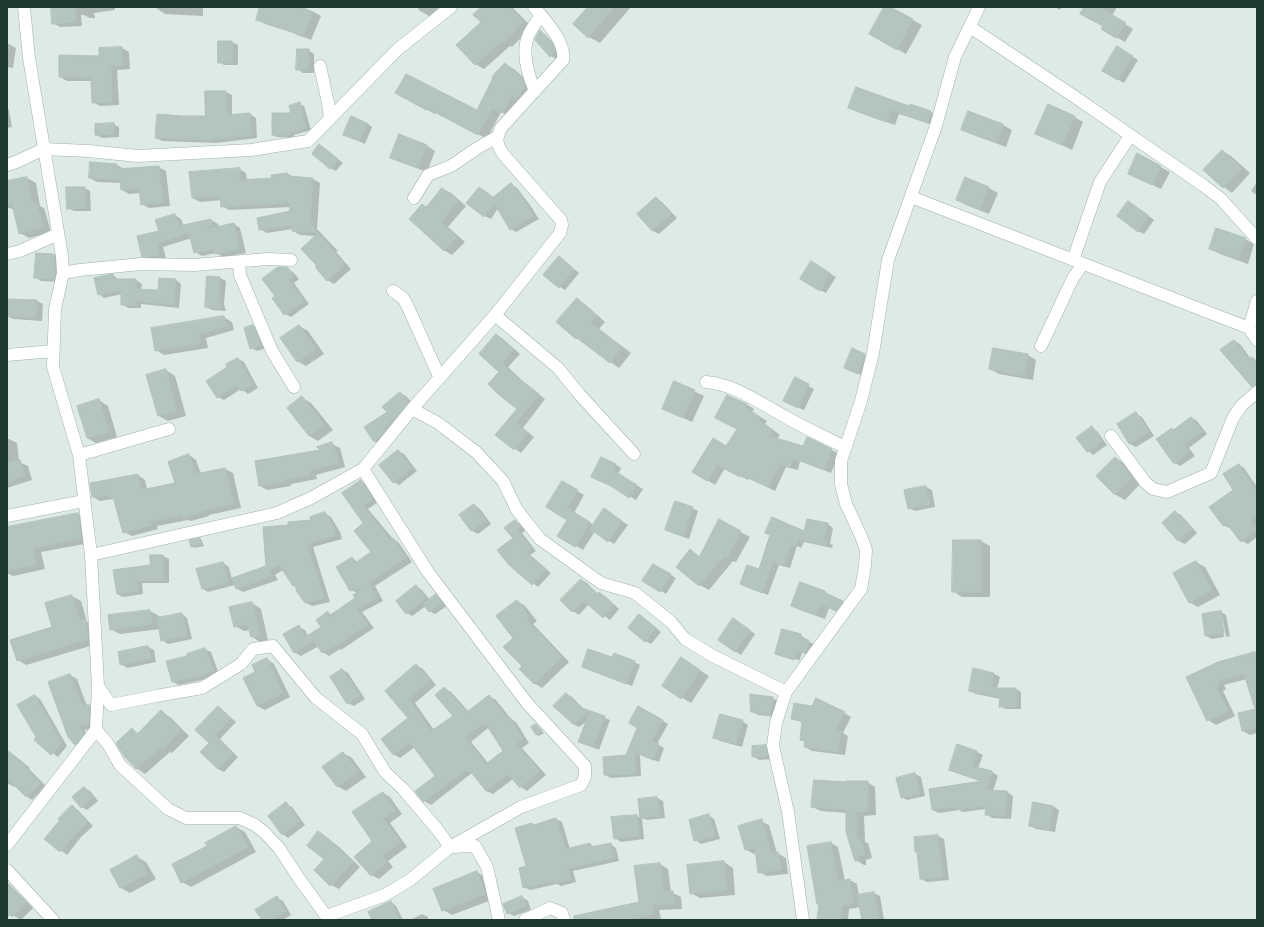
<!DOCTYPE html>
<style>
body{margin:0}
#map{position:relative;width:1264px;height:927px;overflow:hidden;background:#deeae4;font-family:"Sofia Sans Condensed",sans-serif}
canvas{display:block}
.frame{position:absolute;inset:0;border:8px solid #1f3a32;pointer-events:none}
</style>
<div id="map">
<canvas width="1264" height="927"></canvas>
<div class="frame"></div>
</div>
<script>
const ctx = document.querySelector('canvas').getContext('2d');
ctx.lineJoin = 'round';
function paint(path, color) { ctx.fillStyle = color; ctx.fill(path, 'evenodd'); }
function trace(path, color, width, dash) { ctx.strokeStyle = color; ctx.lineWidth = width; ctx.lineCap = dash ? 'butt' : 'round'; ctx.setLineDash(dash || []); ctx.stroke(path); }
paint(new Path2D(`
 M52 7H115V10L94 13 95 18H90L84 15H81L82 26 60 27 53 23Z
 M156 7H203V16L165 14 156 8Z
 M261 7H297L314 12 321 16 311 40 294 33 265 24 257 20Z
 M417 7H440L429 16 420 11Z
 M482 7H512L532 27 512 47 510 46 484 69 475 64 483 22Z
 M589 7H631L600 43 589 37Z
 M885 7H888L922 25 906 54 879 39Z
 M1055 7H1062L1060 10Z
 M1085 7H1117L1112 16 1133 29 1125 42 1102 29 1104 26Z
 M540 32 546 35 558 48 560 53 556 59 551 56Z
 M219 42H232L238 45V65H224L219 62Z
 M7 43 16 48 13 68 7 67Z
 M1117 47 1138 60 1124 83 1103 71Z
 M122 48 129 52 130 69 117 70 119 105 100 106 93 102 92 81H67L60 77Z
 M308 50 314 54V73H303L297 69Z
 M505 64 514 69 531 84 534 93 511 117 501 112 487 139 436 112 435 114 405 98 477 112Z
 M206 92H226L232 95V116L250 114 256 118 257 138 216 143 162 141 156 138 206 117Z
 M299 104 304 106 311 130 294 135V138L277 137 273 135 293 114Z
 M910 105 931 112 939 116 936 126 899 114 895 125 858 112 849 107 910 108Z
 M7 109 9 110 12 127 7 128Z
 M969 112 1003 125 1012 130 1006 147 971 134 962 129Z
 M1074 117 1083 122 1072 150 1036 133Z
 M367 123 372 127 365 144 344 134Z
 M113 124 119 127V137L102 138 96 135Z
 M320 145 343 163 336 171 330 168Z
 M426 145 435 151 427 172 400 162 392 157Z
 M1222 151 1231 156 1250 173 1232 193 1224 187Z
 M1138 155 1170 172 1161 189 1129 174Z
 M91 163 117 165 124 169 158 167 166 171 170 206 149 208 142 204 141 193 129 194 122 190 121 183 97 182 90 178Z
 M239 169 246 173 247 181 273 179 288 174 293 177 313 179 320 183 317 229 338 251 336 252 351 269 334 284 327 280 316 236 300 235 293 231V229L267 233 260 229 291 212 290 207 229 210 222 206V200L200 202 193 198Z
 M27 178 36 183 40 206 44 208 51 232 29 238 20 233 14 210 7 207V182Z
 M966 178 989 188 998 193 989 214 966 205 958 199Z
 M1257 182V195L1251 191Z
 M511 184 517 188 530 205 539 219 516 232 511 229 498 208 491 219 485 216 494 198Z
 M84 188 90 191 91 211H74L68 208Z
 M443 189 451 193 466 206 448 227 465 242 452 255 444 250 426 208Z
 M656 198 662 202 677 218 659 234 653 231 638 214Z
 M1134 205 1154 220 1144 234 1138 231Z
 M175 215 181 219 184 226 211 220 218 224 219 227 234 224 240 228 246 253 223 257 216 253 202 256 195 252 192 238 163 247 166 258 158 260H150L143 256 160 231Z
 M1245 239 1254 244 1248 264 1220 254 1211 249Z
 M54 255 60 259V282L41 281 35 277Z
 M565 261 579 273 565 290 560 287Z
 M812 263 836 277 826 293 820 290Z
 M287 268 293 272 299 279 294 283 309 304 291 317 285 314 276 297Z
 M113 275 119 280H136L142 284 141 290 159 292 176 280 181 284 179 308 141 304V308H128L122 304V294L104 298 99 294Z
 M208 277 220 278 226 281 224 304 226 311 212 310 206 307Z
 M577 300 586 305 605 322 599 329 631 353 619 368 577 338 558 321Z
 M37 301 43 304 42 321 13 319 7 316Z
 M223 317 232 322 234 330 206 338 208 348 164 355 156 350Z
 M253 326 259 329 267 348 257 351 251 348Z
 M299 326 308 331 324 354 306 366 297 361Z
 M497 335 503 339 520 354 508 367 528 386 545 399 523 428 534 437 521 453 497 435 519 408 501 372Z
 M1234 341 1240 344 1251 359 1253 358 1257 361V388L1252 386Z
 M865 355 870 358 864 376 851 371Z
 M1028 355 1036 360 1033 380 999 374 990 369Z
 M238 359 244 362 258 388 248 394 241 389 224 400 218 397 229 368Z
 M166 370 175 376 186 416 168 421 159 416Z
 M795 379 814 389 804 410 790 404Z
 M675 382 704 396 692 422 663 409Z
 M400 393 406 396 414 405 380 445 374 441 388 412Z
 M302 398 311 403 333 430 318 441 309 436Z
 M99 400 108 406 117 437 96 443 87 438Z
 M746 404 754 409 752 412 767 421 765 424 780 435 777 439 804 447 832 450 839 454 831 473 800 461 798 470 786 467 775 491 749 478 748 480 725 468 715 485 694 472 726 447 738 429 724 422Z
 M1136 414 1142 417 1154 436 1136 447 1130 444 1118 425Z
 M1192 418 1197 421 1207 434 1189 448 1195 456 1180 466 1175 463 1172 429 1174 431Z
 M1092 428 1097 431 1107 445 1093 455 1088 451Z
 M7 439H9L17 443 19 462 28 466 32 480 7 488Z
 M332 444 340 448 345 467 316 475 317 479 291 484V486L267 490 260 486Z
 M398 451 404 454 417 471 399 485 393 482Z
 M189 455 196 460 201 474 225 469 233 473 241 508 209 515V516L191 521 188 520 157 526 158 529 132 536 124 532 115 501 113 499 100 501 93 497 138 475 145 480 147 490 176 484Z
 M1115 458 1124 463 1141 483 1125 500 1116 495 1097 476Z
 M616 465 621 468 618 474 643 489 636 500 616 488 598 480Z
 M1239 465 1244 468 1257 487V537L1248 544 1242 541 1230 527 1229 528 1223 525 1234 490Z
 M361 482 368 485 378 502 368 509 393 539 399 543 412 562 375 586 383 601 362 612 374 628 341 650 340 649 329 656 323 652 319 646 301 656 294 652 299 627 305 630 308 636 322 627 328 613 333 615 356 598 357 593 351 590 352 558 358 562 373 553 365 524 344 494Z
 M562 482 584 495 574 513 594 525 610 513 628 525 614 544 595 531 583 550 558 535 568 520Z
 M926 487 932 490 935 507 915 511 909 508Z
 M474 505 480 509 491 524 478 534 472 531 461 515Z
 M692 508 698 511 689 539 672 533 666 530Z
 M1175 512 1181 515 1197 533 1185 544 1179 541 1163 523Z
 M325 513 331 517 340 532 342 539 313 547 330 602 312 606 306 603 297 587 294 585 283 570 275 575 278 580 243 592 237 589 235 585 208 592 203 589 223 563 229 567 232 579 267 566 289 526 312 521Z
 M78 514 87 519 90 543 41 552 45 569 13 576 7 573V528Z
 M808 520 828 524 833 528 830 544 833 545 832 548 804 542 801 548 797 546 790 568 779 565 768 595 741 584 760 571 771 535 805 532Z
 M515 521 521 524 526 530 522 533 536 551 530 555 551 573 538 587 509 564 514 538Z
 M719 521 750 537 736 562 733 561 709 590 700 585 677 567 690 550 700 557Z
 M200 539 202 541 204 546 194 548 192 546Z
 M954 541H981L990 546V597H962L953 591Z
 M151 556H163L169 559V583H142L143 594 123 597 117 594 151 566Z
 M1196 562 1205 567 1220 595 1198 607 1189 602Z
 M653 565 676 578 666 594 644 581Z
 M581 580 587 583 598 594 599 593 605 596 619 609 610 620 589 604 579 615 573 611 562 600Z
 M416 586 422 590 430 600 436 596 441 599 447 606 435 614 429 611 426 606 412 616 407 613Z
 M825 592 851 606 844 615 829 608 825 619 800 610 792 606Z
 M72 596 81 601 87 622 94 625 97 644 26 665 18 660 53 628Z
 M517 601 525 606 537 621 533 624 569 662 542 688 534 683 523 666 514 638Z
 M252 603 261 609 268 640 260 642 251 636 250 630 244 631 235 626Z
 M150 611 159 616 160 619 182 614 187 618 192 639 168 644 162 640 160 629 120 634 110 629 109 616Z
 M1221 612 1226 615 1230 636 1226 637 1222 615H1220L1224 637 1212 639 1206 636 1203 615Z
 M640 615 661 632 651 644 645 641Z
 M739 623 755 634 741 655 719 640Z
 M800 635 805 638V640L814 644 810 655 802 653 799 662V660L780 655V656L776 654Z
 M148 647 154 650 156 662 127 668 121 664 119 653Z
 M205 649 211 652 219 674 202 680 179 685 173 682Z
 M1255 653 1257 654V733L1250 735 1243 731 1256 709 1247 679 1224 685 1226 689 1223 691 1235 716 1216 725 1208 720 1188 677Z
 M267 659 274 664 290 697 265 710 257 706V672Z
 M613 659 634 662 640 665 632 686 583 667Z
 M690 664 709 676 691 703 663 686Z
 M416 665 423 669 436 685 415 703 434 730 454 716 444 688 451 692 469 712 489 696 496 700 511 719 516 722 529 743 522 748 546 775 527 791 521 787 513 779 493 794 486 791 472 773 431 805 424 801 436 777 415 747 400 758 393 754 410 718 387 691ZM488 728 504 752 488 763 471 742Z
 M343 670 348 673 365 699 354 706 348 703Z
 M974 670 994 674 1000 677 997 689H1016L1021 692V709H1006L1000 706 1001 699 976 694 970 691Z
 M70 675 77 679 87 706 96 710V729L84 730 90 738 83 748 76 744Z
 M566 694 572 697 585 710 610 720 599 750 580 742 587 721 579 727 573 724Z
 M35 696 40 699 67 746 58 757 35 740 37 738Z
 M772 698 778 701 776 717 758 715 752 711Z
 M218 707 223 711 236 722 220 739 238 757 224 772 218 769 210 743Z
 M639 707 668 724 657 744 664 748 659 762 640 755 641 776 611 778 605 775 627 756 638 728Z
 M161 712 170 717 189 736 172 753 170 752 145 774 136 768 132 730 139 734Z
 M844 713 851 717 843 733 848 736 845 755 812 751 805 747V742L801 740 803 723 792 718Z
 M742 721 748 725 742 747 720 741 715 738Z
 M536 725 544 733 539 736 536 734Z
 M765 746 771 750 773 759 759 760 753 756Z
 M958 746 977 752 983 755 978 768 992 772 998 776 993 791 1007 792 1013 796 1011 819 992 818 986 814V809L963 812 959 810 939 813 933 810 983 782 956 773 950 770Z
 M9 752 30 768 29 769 46 786 32 800 26 796 15 785 14 787 7 783V755Z
 M343 753 352 758 366 777 346 791 337 786Z
 M915 774 921 777 925 796 907 800 901 797Z
 M867 782 875 787 876 815 864 816 865 842 868 843 872 858 866 860V865H864L856 860 847 813 821 811 812 807 847 783Z
 M84 788 90 791 98 801 87 810 82 807Z
 M383 793 390 797 402 814 390 823 407 847 388 861 393 867 379 879 372 875 373 841Z
 M657 798 663 801 665 818 647 820 642 818 644 839 621 842 615 838 636 816 641 818 639 800Z
 M286 804 292 807 305 825 288 838 283 834Z
 M1053 806 1059 810 1055 832 1036 829 1030 826Z
 M72 807 78 810 93 826 81 837 67 855 46 839Z
 M708 815 714 819 720 839 701 844 695 840Z
 M556 819 562 822 570 849 590 844 595 847 610 844 616 848 619 861 573 871 576 882 561 886 557 884 530 890 524 887 532 824 535 825Z
 M761 821 769 825 777 853 786 858 788 874 767 876 759 872 757 853 754 854 746 850Z
 M236 827 245 832 256 852 191 887 182 882 209 847Z
 M318 832 338 846 360 867 339 889 331 885Z
 M938 836 944 839 949 880 927 882 921 879Z
 M831 843 838 847 845 881 850 880 857 884 859 896 874 893 880 896 884 920H863L860 907 849 909 848 920H818L820 905 817 904Z
 M137 857 146 862 156 879 130 893 121 888 112 870Z
 M724 862 733 868 735 895 700 898 691 893Z
 M660 864 668 869 671 892 681 897 682 909 659 910 661 919 656 920H586L640 903Z
 M477 872 486 878 494 899 452 915 443 910Z
 M7 882 33 908 21 920 11 914 7 918Z
 M522 897 528 901 531 910 514 916 508 913Z
 M277 898 283 901 291 915 283 920H263Z
 M391 902 396 906 403 920H373Z
 M422 914 428 917 429 920H410Z`), '#0003');
const building = new Path2D(`
 M51 7H75L76 22 52 24Z
 M260 7H301L313 12 303 37 285 29 256 20Z
 M481 7H509L524 21 503 43 501 42 475 65 456 45 481 22 473 15Z
 M588 7H614L588 38 573 24Z
 M884 7H890L913 19 897 50 869 34Z
 M1084 7H1106L1104 10 1126 23 1116 38 1101 29 1103 26 1080 14Z
 M540 30 552 43 554 48 555 52 550 57 535 40Z
 M218 41H232V63H218Z
 M1117 46 1133 56 1118 80 1102 71Z
 M122 47 123 65 111 66 112 102 92 103 91 78 59 77V55L99 56V48Z
 M297 49H309L308 70H296Z
 M505 63 522 78 525 88 515 98 512 95 503 113 492 108 478 135 427 108 426 110 395 93 406 74 477 110 493 78 492 77Z
 M856 87 909 106 910 104 931 111 927 122 890 110 886 122 848 108Z
 M205 91H226L227 115 250 113 252 135 210 140 155 138 157 114 181 116H205Z
 M300 102 306 128 290 133V135H272V113H291L289 106Z
 M1048 104 1075 116 1062 145 1035 134Z
 M968 111 1003 124 997 143 961 130Z
 M351 116 367 123 359 141 343 135Z
 M114 123V134L95 135V124Z
 M399 134 427 145 418 168 390 158Z
 M319 144 338 159 330 169 312 154Z
 M1222 150 1242 168 1223 188 1203 170Z
 M1137 153 1161 166 1152 185 1128 174Z
 M90 162 117 164V169L159 166 163 202 141 205 139 189 121 190 120 180 89 178Z
 M240 168V180L272 178 271 175 288 173V176L313 178 310 224 331 247 330 248 345 264 327 281 315 267 317 266 301 249 318 233 292 231 293 225 259 230 257 218 290 211 289 203 221 207 220 196 192 198 189 172Z
 M27 177 32 203 36 202 43 227 19 234 12 204 7 205V181Z
 M965 177 989 187 980 209 956 200Z
 M511 183 524 200 533 216 510 230 494 203 484 217 466 203 479 187 493 197Z
 M66 187H85L86 208 67 209Z
 M442 188 458 201 441 222 457 237 444 251 409 219 422 204 426 207Z
 M656 197 671 214 652 231 637 214Z
 M1128 201 1149 216 1138 232 1117 216Z
 M175 214 179 226 211 219 213 225 207 227V229L234 223 239 249 215 254 214 249 194 253 189 233 157 243 160 254 150 257H142L137 236 159 231 155 220Z
 M1216 228 1246 238 1239 259 1209 249Z
 M36 253 54 254 55 271 54 279 34 278Z
 M559 256 574 269 559 288 543 275Z
 M811 261 830 273 820 291 800 279Z
 M278 267H287L294 276 289 279 304 301 284 315 272 298 275 296 262 279Z
 M113 274 114 279H136V289L158 290 159 278 176 279 174 305 136 301V305H121V290L98 295 94 278Z
 M207 276 220 277 219 300 221 309 205 307Z
 M577 298 597 316 591 323 622 347 610 363 577 338 576 339 556 322Z
 M7 299 37 300 36 318 7 316Z
 M224 316 227 326 199 334 200 344 155 351 151 328Z
 M253 325 261 345 250 349 244 328Z
 M299 325 316 349 297 362 280 338Z
 M496 334 514 349 502 363 524 384 525 383 539 394 516 423 528 433 514 450 495 435 517 409 499 395 488 384 499 372 479 354Z
 M1234 340 1249 359 1252 357 1257 362V383L1252 387 1220 350Z
 M852 348 865 354 858 374 844 368Z
 M993 348 1028 354 1024 376 989 369Z
 M238 358 253 385 241 391 237 385 217 398 206 381 227 367 226 364Z
 M166 369 177 411 158 416 146 375Z
 M795 377 809 384 798 408 783 401Z
 M674 381 695 390 683 418 662 409Z
 M400 392 409 402 393 420 384 428 385 430 374 442 364 427 387 412 382 407Z
 M727 395 747 404 745 407 760 417 758 420 773 430 769 436 803 446 807 437 832 449 824 470 793 458 790 467 779 464 768 487 741 475 740 477 717 465 707 481 692 472 713 438 726 446 737 429 715 418Z
 M302 396 324 424 309 436 287 408Z
 M99 399 109 432 87 438 77 406Z
 M1136 412 1149 432 1129 444 1117 424Z
 M1191 417 1202 431 1184 444 1189 452 1174 464 1156 439 1172 428 1173 430Z
 M1092 426 1102 441 1087 452 1076 438Z
 M332 442 339 463 309 471 310 476 284 480V482L259 486 255 461 320 450 317 447Z
 M398 450 412 467 393 483 379 465Z
 M189 454 196 474 225 468 234 504 202 511V512L183 518 182 515 150 522 151 525 123 533 113 497 109 498 108 495 92 497 90 483 138 474 141 490 175 483 168 462Z
 M601 457 616 464 613 470 637 485 629 498 611 486 591 477Z
 M1115 457 1122 464 1132 478 1115 495 1096 476Z
 M20 460 25 476 7 482V464Z
 M1239 464 1257 492V516L1250 521 1257 529 1241 542 1226 523 1223 526 1209 507 1233 490 1223 474Z
 M361 480 373 499 363 506 391 540 393 538 406 558 369 582 377 598 357 609 368 624 334 647V646L322 653 314 641 294 653 283 634 299 625 305 637 321 627 316 620 328 611 329 616 355 598 353 595 364 587 350 591 336 567 352 557 355 563 371 552 354 531 363 523 342 493Z
 M562 481 578 490 567 508 590 522 575 547 557 536 567 520 546 507Z
 M926 486 930 504 908 509 904 490Z
 M675 501 693 507 683 536 665 530Z
 M474 504 486 521 471 531 459 515Z
 M604 508 622 521 608 542 590 529Z
 M1175 511 1192 529 1178 541 1162 523Z
 M325 512 334 527 336 535 307 544 324 598 305 603 297 592 295 585 293 586 279 565 269 571 272 576 236 589 232 578 266 566 263 527 288 525V522L311 520 310 517Z
 M78 513 81 538 33 548 37 564 7 571V527Z
 M772 517 804 531 807 519 828 523 824 540 827 541 826 546 798 539 795 546 791 544 784 566 773 562 762 593 740 584 747 565 759 569 770 535 765 533Z
 M719 519 741 531 727 558 724 556 699 586 676 567 690 549 699 557Z
 M515 520 521 527 517 530 531 548 526 552 546 569 532 585 509 565 497 550 513 538 504 528Z
 M200 538 202 544 191 547 189 540Z
 M953 540H981V592H952Z
 M150 555H163L164 580 136 581 138 591 117 594 113 570 150 565Z
 M1196 561 1212 590 1189 603 1173 573Z
 M223 562 228 582 202 589 196 569Z
 M653 564 671 574 660 592 642 581Z
 M581 579 597 594 599 592 614 605 603 618 584 601 572 612 560 600Z
 M800 582 825 591V593L843 601 836 611 820 604 816 615 791 606Z
 M416 585 426 598 406 614 396 601Z
 M436 594 442 602 429 612 423 604Z
 M72 595 80 621 85 619 87 628 88 639 17 661 10 640 52 627 45 603Z
 M517 600 529 616 526 619 562 657 534 684 519 669 522 666 503 647 513 638 496 616Z
 M252 602 260 635 251 637 247 624 234 627 229 607Z
 M150 610 152 624 110 630 108 615Z
 M1221 611 1224 633 1205 636 1202 614Z
 M182 613 187 636 161 641 157 618Z
 M639 614 656 628 645 642 628 628Z
 M733 618 750 630 735 652 718 640Z
 M782 629 801 634 800 638 809 640 805 653 797 651 794 660 775 654Z
 M148 646 151 659 120 665 118 652Z
 M205 648 214 671 196 677 172 682 166 661 187 656V654Z
 M588 649 612 657 614 653 635 661 626 684 582 667Z
 M1255 652 1257 659V727L1242 731 1238 713 1255 709 1244 674 1218 681 1219 685 1216 687 1228 711 1207 721 1186 677 1218 662Z
 M681 657 700 670 681 699 662 686Z
 M267 658 283 693 257 706 243 678 255 672 252 665Z
 M416 664 430 680 409 699 431 731 453 716 435 695 444 687 467 712 489 695 508 719 510 717 523 739 516 744 540 771 520 788 508 774 486 791 470 771 468 772 466 770 423 802 415 791 435 776 410 742 393 755 381 739 408 718 385 691ZM482 724 485 727 487 725 503 751 486 764 465 738Z
 M973 668 994 673 991 688H1016V707H999L1000 697 969 691Z
 M342 669 360 695 347 704 330 677Z
 M70 674 82 705H90L89 725 78 726 84 734 75 745 68 737 48 682Z
 M566 693 582 708 605 716 593 747 578 742 590 711 573 724 553 706Z
 M750 694 773 697 770 715 751 712Z
 M35 695 62 743 51 755 34 740 36 737 17 705Z
 M816 698 845 712 835 730 841 731 838 752 804 747 805 741 800 740 802 721 791 719 794 703 812 706Z
 M218 706 231 718 215 735 233 754 218 769 200 752 209 743 195 730Z
 M638 706 663 720 651 741 659 744 653 760 635 752 636 774 604 775 603 757 626 755 637 728 629 723Z
 M161 710 181 730 163 749 161 747 136 769 124 756 116 743 132 728 137 734Z
 M720 714 743 720 736 744 713 738Z
 M536 724 542 731 536 735 531 727Z
 M957 744 977 751 972 766 992 771 987 790 1007 791 1005 816 985 815 986 805 956 810 955 807 932 810 929 789 982 781 949 770Z
 M766 745 767 756 752 757V746Z
 M7 750 25 764 23 765 41 783 26 797 7 778Z
 M343 752 358 771 337 787 322 767Z
 M915 773 920 793 901 798 896 778Z
 M814 780 846 782V781H868V811L856 812 857 839 860 838 865 854 858 856V861H855L846 832V810L811 807Z
 M84 787 93 797 81 808 72 797Z
 M383 792 396 810 383 818 401 842 382 856 387 862 371 876 354 857 372 841 352 812Z
 M657 797 660 816 640 818 638 799Z
 M286 802 300 821 282 835 268 816Z
 M1033 802 1053 806 1049 830 1029 826Z
 M72 805 88 822 75 834 60 852 44 839 60 820 58 819Z
 M709 814 715 836 694 841 689 820Z
 M637 815 639 836 614 839 611 817Z
 M556 818 566 849 590 843 591 847 611 843 613 858 568 868 571 879 554 883V881L523 888 519 868 526 866 515 828 532 823 533 825Z
 M762 819 771 853 778 852 781 870 758 873 755 848 745 850 738 826Z
 M236 826 248 847 181 883 172 864 207 846 205 843Z
 M318 831 330 840 353 862 330 886 314 870 324 859 307 846Z
 M938 835 943 877 920 879 917 852H915L914 837Z
 M831 842 837 878 839 881 850 879 854 903 842 906 841 920H817L819 904H817L807 846Z
 M137 855 147 874 120 888 110 870Z
 M724 861 727 890 690 894 687 865Z
 M660 863 664 891H673L674 904 652 905 654 914 629 920H574V916L639 902 634 866Z
 M477 871 485 894 442 911 433 889Z
 M7 884 26 903 12 917 7 911Z
 M874 892 879 918 862 920 857 895Z
 M277 896 286 911 272 920H262L255 910Z
 M522 896 526 906 507 914 503 904Z
 M391 901 400 920H372L368 912Z`);
paint(building, '#b3c5bd');
trace(building, '#b0c4bb', 1);
const minor = new Path2D(`
 M970 27 1075 97 1204 186 1221 199 1257 239
 M320 66 328 103 330 119
 M535 91C528 75 521 51 529 34 532 28 537 21 541 15
 M7 165 16 162 44 149 88 151 138 156 251 150 308 141 398 49 451 7
 M911 197 1249 328 1257 340
 M414 198 428 175 451 166 479 147 497 137
 M7 254 20 251 58 234
 M1073 260 1100 182 1130 136
 M239 262 240 275 272 351 294 387
 M63 273 80 270 141 264 194 265 268 259 291 260
 M393 291 403 298 407 305 440 378
 M495 315 558 368 580 395 634 454
 M1249 328 1257 301
 M1041 346 1073 278 1083 264
 M7 355 54 351
 M706 382C734 384 760 403 784 416 804 428 825 437 845 447
 M412 409 438 423 476 452 503 481 517 510 540 539 601 583 635 593 671 622 685 639 713 656 786 692
 M1111 436 1145 482 1153 489 1167 492 1211 473 1233 418 1242 405 1257 392
 M79 455 169 429
 M7 516 84 501
 M91 555 277 513 311 498 363 469 412 409 495 315 560 233 562 225 561 220 503 154C496 143 496 140 501 128L563 60C566 42 545 20 534 7
 M98 686 111 705 156 696 202 688 241 664 253 649 273 646 316 698 362 734 385 772 403 789 437 829 450 847 475 846 487 867 499 920
 M96 730 108 744 120 765 168 809 186 818H240L255 825 264 832 279 848 298 877 329 920
 M7 845 96 730 98 686 91 555 79 455 53 367 55 309 63 273 62 256 29 58 24 7
 M7 870 53 920
 M327 916 385 895 410 880 450 847 521 807 581 785 585 777V766L527 703 428 572 363 469
 M525 920 550 908 562 913 564 920
 M803 920 788 812 773 746 776 723 786 692 861 589 865 566 866 550 861 536 846 504 841 484V461L861 401 873 353 888 260 936 126 955 57 979 7`);
trace(minor, '#a1b2ab', 13);
trace(minor, '#fff', 12);
</script>
